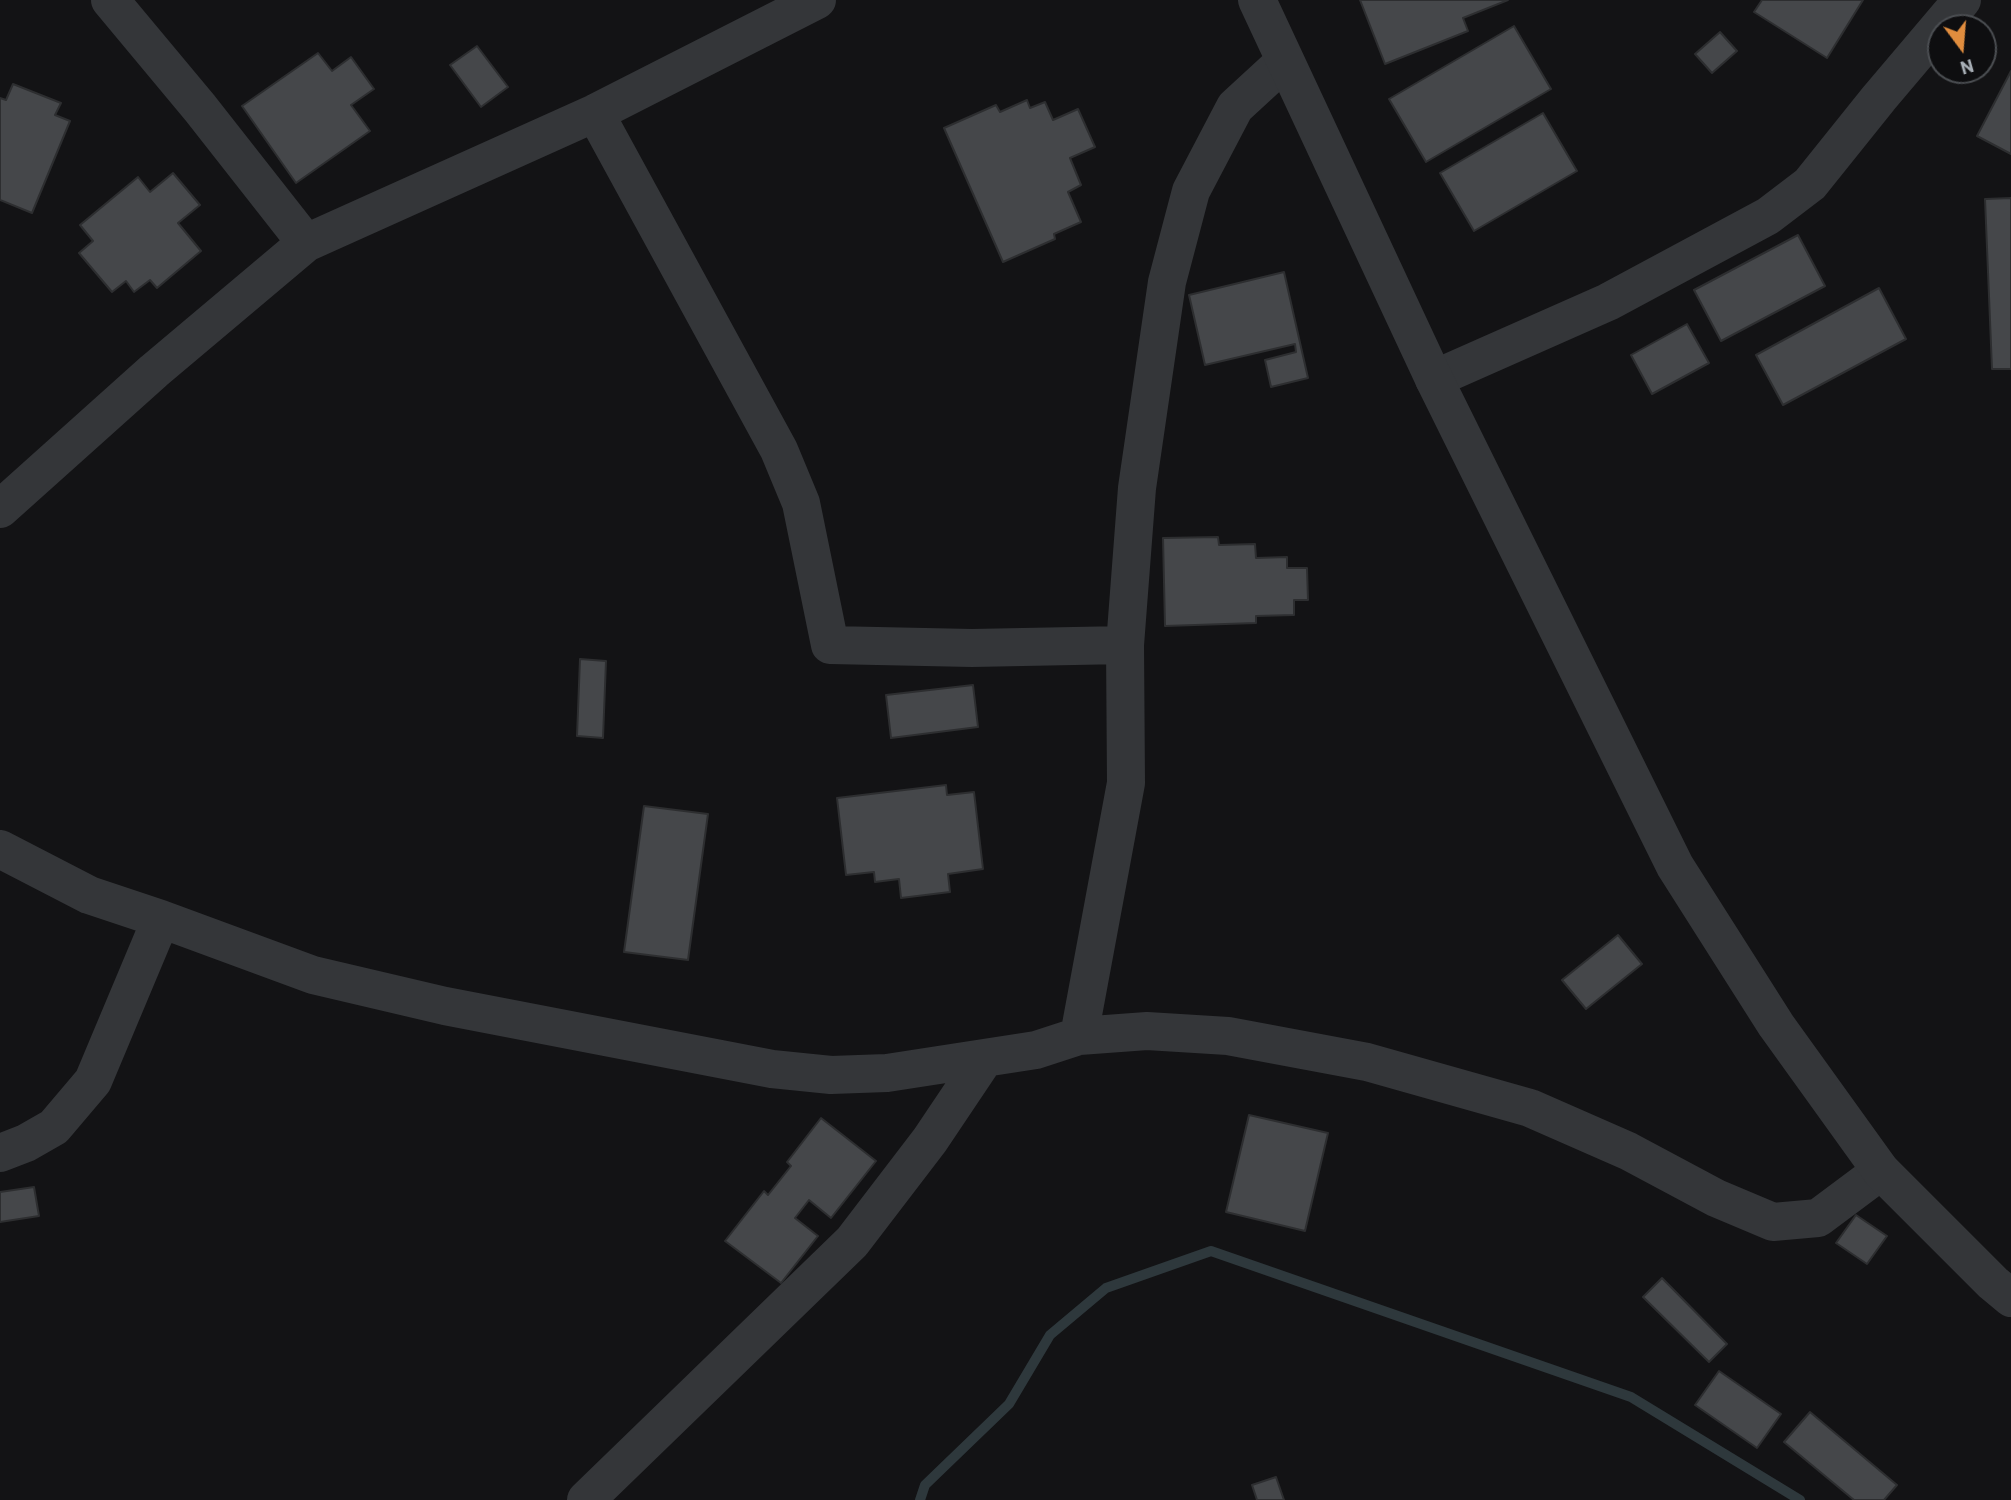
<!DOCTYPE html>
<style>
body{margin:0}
#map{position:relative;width:2011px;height:1500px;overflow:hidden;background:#131315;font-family:Barlow,sans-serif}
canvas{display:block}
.north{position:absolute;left:1927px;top:14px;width:70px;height:70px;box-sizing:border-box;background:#0e0e10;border:2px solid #4b4e52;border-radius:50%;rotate:164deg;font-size:19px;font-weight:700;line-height:28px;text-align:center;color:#a6adb4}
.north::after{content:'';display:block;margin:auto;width:24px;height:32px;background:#e18d3e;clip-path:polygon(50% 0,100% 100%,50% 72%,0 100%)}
</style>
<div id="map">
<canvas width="2011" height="1500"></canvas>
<div class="north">N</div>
</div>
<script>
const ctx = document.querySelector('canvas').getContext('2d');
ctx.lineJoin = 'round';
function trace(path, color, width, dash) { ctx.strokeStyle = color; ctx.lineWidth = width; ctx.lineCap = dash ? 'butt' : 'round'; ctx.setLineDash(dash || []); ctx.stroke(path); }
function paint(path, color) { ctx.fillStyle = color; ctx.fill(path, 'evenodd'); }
trace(new Path2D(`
 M920 1500 925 1485 1009 1404 1050 1335 1106 1288 1211 1251 1631 1397 1800 1500`), '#2e383c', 10);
const building = new Path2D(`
 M1360 0H1508L1463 18 1468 31 1385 64Z
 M1762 0H1863L1827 58 1754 12Z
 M1514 26 1551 89 1426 162 1389 99Z
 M1720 32 1737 51 1712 73 1695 54Z
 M477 46 508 87 481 107 450 65Z
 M318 53 332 71 351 57 374 89 351 105 370 131 296 183 242 106Z
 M2011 71V154L1977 136Z
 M13 84 61 103 55 115 70 121 32 213 0 200V98L6 100Z
 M1027 100 1030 108 1045 102 1053 120 1078 109 1095 147 1070 158 1081 185 1068 192 1081 222 1054 234 1055 239 1003 262 944 128 996 105 1000 112Z
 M1543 113 1577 171 1474 231 1440 173Z
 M173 173 200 205 178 223 201 251 157 288 150 280 134 292 126 281 112 292 79 253 93 241 80 225 138 177 150 192Z
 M2011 198V369H1992L1985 199Z
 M1798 235 1825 286 1721 341 1694 290Z
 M1284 272 1308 378 1271 387 1265 360 1296 352 1295 344 1205 365 1189 295Z
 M1879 288 1906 339 1783 405 1756 355Z
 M1687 324 1709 363 1652 394 1631 355Z
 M1218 537 1219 545 1255 544 1256 558 1287 557V568H1307L1308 600H1294V615L1256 616V623L1165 626 1163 538Z
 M580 659 606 661 603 738 577 736Z
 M973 685 978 727 891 738 886 695Z
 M946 785 947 795 974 792 983 869 948 874 950 892 901 898 899 879 875 882 874 872 846 875 837 798Z
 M644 806 708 814 688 960 624 952Z
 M1618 935 1642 964 1586 1009 1562 980Z
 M1249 1115 1328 1133 1305 1231 1226 1212Z
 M821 1118 876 1161 831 1218 809 1200 795 1218 818 1236 781 1283 725 1241 764 1191 768 1195 791 1166 787 1162Z
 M34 1187 39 1216 0 1222V1192Z
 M1856 1215 1887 1236 1867 1264 1836 1243Z
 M1662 1278 1727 1344 1709 1362 1643 1297Z
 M1719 1371 1781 1414 1757 1448 1695 1405Z
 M1810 1412 1897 1485 1884 1500H1854L1784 1442Z
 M1276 1477 1284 1500H1257L1252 1485Z`);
paint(building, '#45474a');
trace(building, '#2d2e30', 2);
trace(new Path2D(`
 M110 0 200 108 306 243
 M595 113 779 450 801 503 830 645 972 648 1125 645
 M1434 379 1608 302 1768 216 1810 184 1879 98 1962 0
 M0 509 154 371 306 243 595 113 817 0
 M0 849 89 895 161 919 313 975 445 1006 772 1069 831 1075 887 1073 1036 1050 1079 1036 1147 1031 1228 1036 1367 1062 1530 1108 1628 1151 1716 1198 1773 1222 1818 1218 1881 1171
 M1079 1036 1126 783 1125 645 1137 488 1167 282 1191 191 1235 107 1285 61
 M0 1153 26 1143 54 1127 93 1081 161 919
 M586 1500 852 1242 930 1140 985 1058`), '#343639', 38);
trace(new Path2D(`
 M1257 0 1434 379 1675 866 1776 1025 1881 1171 1993 1283 2011 1298`), '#343639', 38);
</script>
